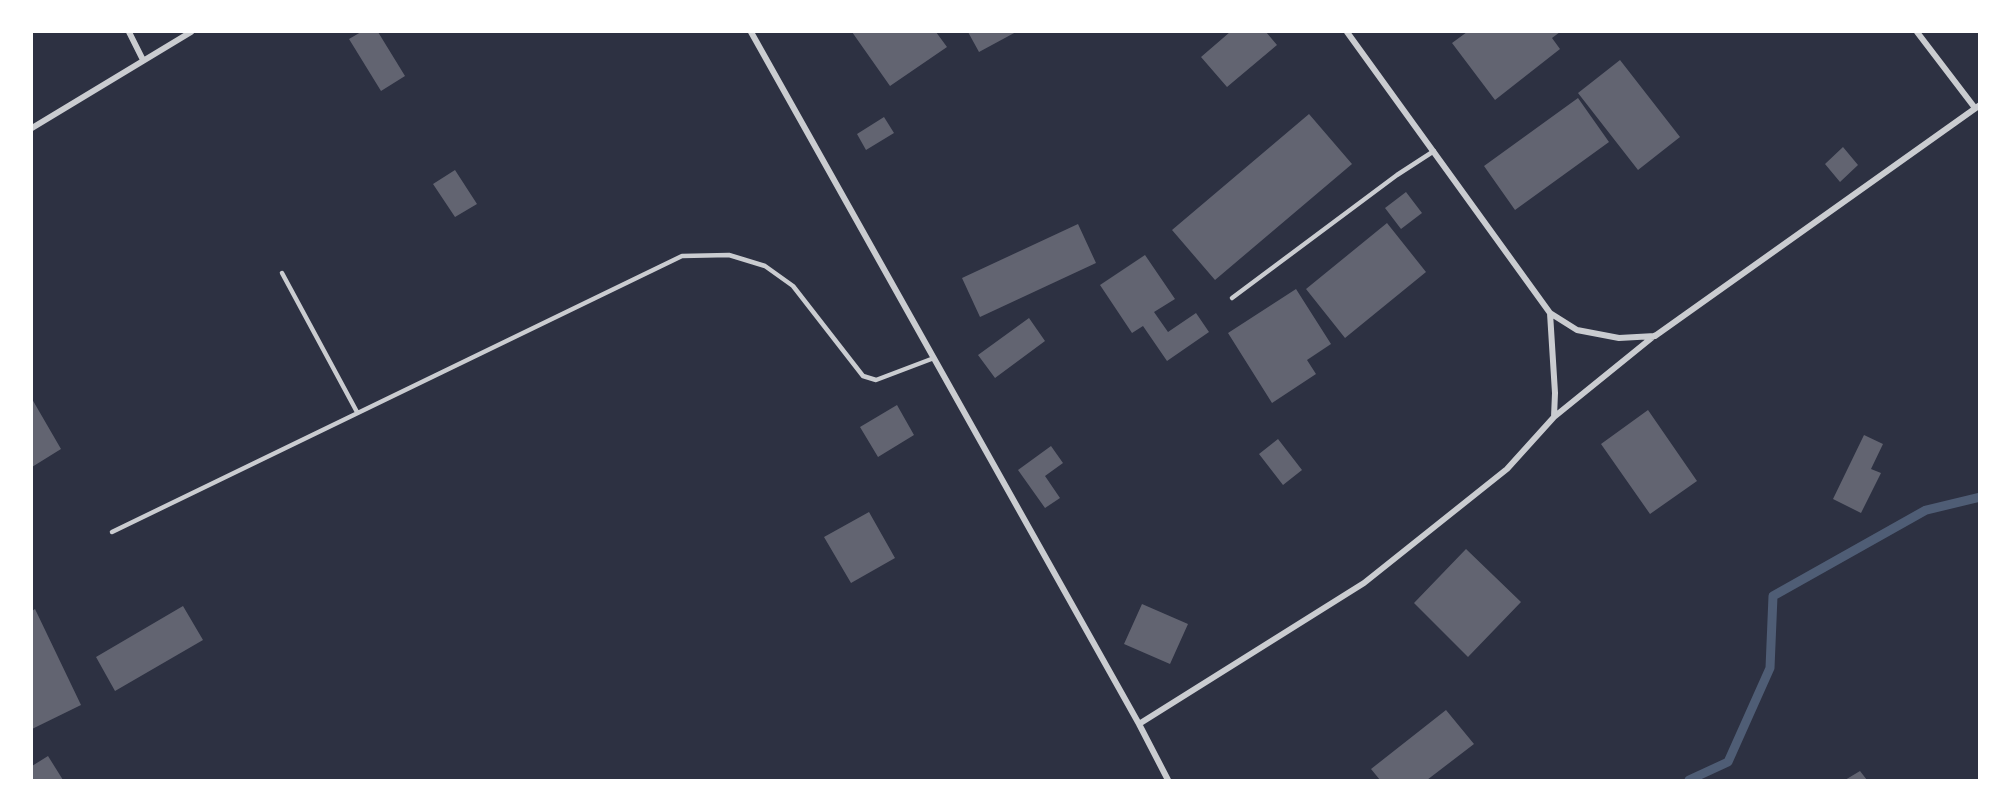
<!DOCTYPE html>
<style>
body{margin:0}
#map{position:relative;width:2011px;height:812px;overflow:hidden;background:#2d3142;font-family:"Work Sans",sans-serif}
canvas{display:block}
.frame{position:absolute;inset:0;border:33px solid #fff;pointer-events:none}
</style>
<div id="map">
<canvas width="2011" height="812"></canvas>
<div class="frame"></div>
</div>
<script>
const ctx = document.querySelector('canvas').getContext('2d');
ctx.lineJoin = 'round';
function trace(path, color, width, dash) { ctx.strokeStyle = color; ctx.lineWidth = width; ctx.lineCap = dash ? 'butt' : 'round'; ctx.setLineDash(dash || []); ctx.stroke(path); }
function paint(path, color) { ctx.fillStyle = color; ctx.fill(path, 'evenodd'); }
trace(new Path2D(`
 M1689 780 1728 762 1770 668 1773 596 1926 510 1980 497`), '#4f5d75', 9);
paint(new Path2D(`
 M361 32H378L405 76 381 91 349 39Z
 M852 32H936L947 47 890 86Z
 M968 32H1016L979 52Z
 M1230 32H1266L1277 45 1227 87 1201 57Z
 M1467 32H1560L1552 38 1560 49 1495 100 1452 43Z
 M1620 60 1680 137 1638 170 1578 93Z
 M1578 98 1609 142 1515 210 1484 166Z
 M1309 114 1352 164 1215 280 1172 230Z
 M884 117 894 133 866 150 857 134Z
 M1843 147 1858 165 1840 182 1825 164Z
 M455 170 477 204 455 217 433 184Z
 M1406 192 1422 213 1401 229 1385 208Z
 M1387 223 1426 272 1345 338 1306 289Z
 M1078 224 1096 263 980 317 962 278Z
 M1145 255 1175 299 1154 312 1168 332 1196 313 1209 332 1167 361 1143 326 1132 333 1100 285Z
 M1296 289 1331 344 1307 360 1316 374 1272 403 1228 333Z
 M1029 318 1045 341 995 378 978 355Z
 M32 399 61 449 32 467Z
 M897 405 914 435 878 457 860 427Z
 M1648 410 1697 481 1650 514 1601 444Z
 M1864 435 1883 444 1871 469 1881 473 1861 513 1833 499Z
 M1278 439 1302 470 1283 485 1259 454Z
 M1051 446 1063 463 1045 476 1060 498 1045 508 1018 470Z
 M869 512 895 558 851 583 824 537Z
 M1466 549 1521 602 1468 657 1414 603Z
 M1142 604 1188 624 1170 664 1124 644Z
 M183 606 203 640 115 691 96 657Z
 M35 609 81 705 32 729V611Z
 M1446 710 1474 744 1427 780H1380L1371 769Z
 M48 756 63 780H32V766Z
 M1860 771 1867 780H1845Z`), '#626471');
trace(new Path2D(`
 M282 273 357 412
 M1232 298 1397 175 1434 151
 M112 532 682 256 729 255 765 266 793 286 863 376 876 380 934 358`), '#caccd0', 4.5);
trace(new Path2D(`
 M129 32 143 60
 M751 32 1139 724 1364 583 1507 469 1554 417 1555 393 1550 313
 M1347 32 1550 313 1577 330 1619 338 1655 336 1980 105
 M1917 32 1975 108
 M32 128 191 32
 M1554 417 1654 336
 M1139 724 1168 780`), '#caccd0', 6);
</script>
